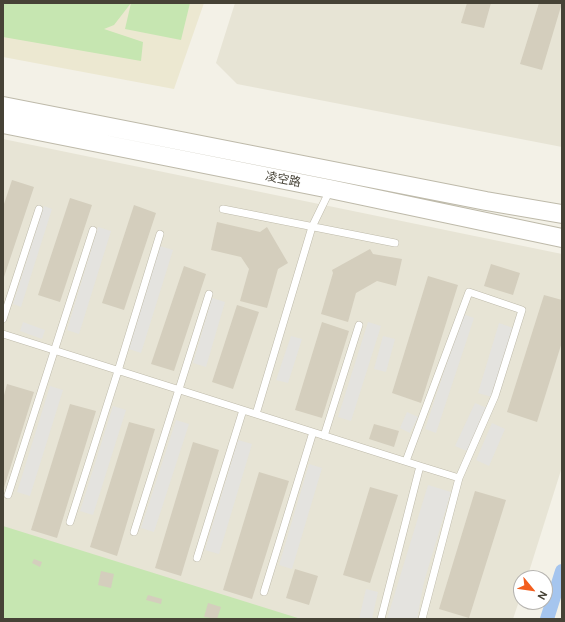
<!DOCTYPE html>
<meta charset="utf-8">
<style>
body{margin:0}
#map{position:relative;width:565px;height:622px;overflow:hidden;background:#f3f1e7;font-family:"DM Sans",sans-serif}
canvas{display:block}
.frame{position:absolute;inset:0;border:4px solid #464236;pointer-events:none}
.north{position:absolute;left:513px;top:570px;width:40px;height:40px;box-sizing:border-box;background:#fff;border:1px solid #b5b3af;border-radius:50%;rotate:119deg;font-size:11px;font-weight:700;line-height:16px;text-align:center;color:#464236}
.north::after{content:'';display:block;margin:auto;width:14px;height:18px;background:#f35e1e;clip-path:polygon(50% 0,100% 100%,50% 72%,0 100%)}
</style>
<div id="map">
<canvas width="565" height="622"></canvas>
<div class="frame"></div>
<div class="north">N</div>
</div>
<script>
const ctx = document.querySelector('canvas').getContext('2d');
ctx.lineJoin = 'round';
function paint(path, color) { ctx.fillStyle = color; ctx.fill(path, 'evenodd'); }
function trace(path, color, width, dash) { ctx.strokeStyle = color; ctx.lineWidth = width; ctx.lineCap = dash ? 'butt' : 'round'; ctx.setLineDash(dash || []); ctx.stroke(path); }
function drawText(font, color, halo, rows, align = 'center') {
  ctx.font = font + ' "DM Sans","Noto Sans SC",sans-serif'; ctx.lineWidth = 4; ctx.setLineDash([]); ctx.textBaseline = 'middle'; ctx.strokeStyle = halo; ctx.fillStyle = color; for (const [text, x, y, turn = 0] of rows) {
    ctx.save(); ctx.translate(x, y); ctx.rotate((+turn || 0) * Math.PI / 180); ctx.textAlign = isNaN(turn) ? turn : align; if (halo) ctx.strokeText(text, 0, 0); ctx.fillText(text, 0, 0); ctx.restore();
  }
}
paint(new Path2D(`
 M235 3H562V147L237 84 216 63Z
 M3 139 562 254V467L527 578H521V595L513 619H3Z`), '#e7e4d5');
paint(new Path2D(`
 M3 3H204L174 89 3 57Z`), '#ece8d1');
paint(new Path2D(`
 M3 3H190L181 40 125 29 131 3 114 25 104 29 143 42 141 61 3 37Z
 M3 526 301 619H3Z`), '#c6e6b1');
paint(new Path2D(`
 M44 206 52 209 21 307 13 304Z
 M98 227 111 231 79 334 67 330Z
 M160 246 173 250 141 353 129 349Z
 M212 298 225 302 206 367 193 363Z
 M463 314 474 318 436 433 425 429Z
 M23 322 45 330 42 339 20 331Z
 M368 322 381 326 351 421 338 417Z
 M499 323 513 328 492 397 478 393Z
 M291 336 302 339 288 383 276 380Z
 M383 336 395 339 386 372 374 369Z
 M50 386 63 390 30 496 17 492Z
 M475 403 487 408 467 451 455 446Z
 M113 406 126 410 93 515 80 511Z
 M407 412 418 417 410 433 400 428Z
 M176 420 189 424 154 532 141 528Z
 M492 423 505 429 489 466 476 460Z
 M238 440 252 444 219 554 205 550Z
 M309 464 322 468 292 569 279 565Z
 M428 485 451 492 424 582 417 619H387Z
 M366 589 378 592 372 619H359Z`), '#e4e3df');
trace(new Path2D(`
 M547 619 562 571`), '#a5c5ee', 14);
paint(new Path2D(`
 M467 3H491L484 28 461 23Z
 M539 3H562L542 70 520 64Z
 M12 180 34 187 3 280V207Z
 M70 198 92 205 60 302 38 295Z
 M134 205 156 213 124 310 102 303Z
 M217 222 260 232 267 227 288 263 278 269 267 308 240 301 249 269 241 257 211 250Z
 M370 249 373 254 402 259 396 286 377 281 356 293 348 322 321 314 333 273 332 270Z
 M491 264 520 273 513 295 484 286Z
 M184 266 206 274 174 371 151 364Z
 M428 276 458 285 421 403 392 393Z
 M544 295 562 300V342L537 422 507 412Z
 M237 305 259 312 233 389 212 382Z
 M322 322 349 331 322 418 295 410Z
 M7 384 34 392 3 491V399Z
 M70 404 96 411 57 538 31 530Z
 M129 422 155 429 117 556 90 547Z
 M374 424 399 431 394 447 369 439Z
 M193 442 219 450 181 576 155 568Z
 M259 472 289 481 252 599 223 590Z
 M370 487 398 495 370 583 343 575Z
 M475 491 506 500 469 618 439 609Z
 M34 559 42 562 40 567 32 563Z
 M295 569 318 576 309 605 286 598Z
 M101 571 114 574 111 588 98 585Z
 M148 595 162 599 161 604 146 600Z
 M208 603 221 607 217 619 204 617Z`), '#d4cebd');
const service = new Path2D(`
 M223 209 395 243
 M3 319 39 209
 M3 334 420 466 381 619
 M256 414 312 227 330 190
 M324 436 359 325
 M406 461 469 292 522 310 495 396 459 478
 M420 466 459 478 422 619
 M8 495 93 230
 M70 522 118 371 160 234
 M134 532 209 294
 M197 558 243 410
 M264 592 313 432`);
const tertiary = new Path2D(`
 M3 106 486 201 562 214
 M3 124 330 189 562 238`);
trace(service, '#bebaaa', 8);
trace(tertiary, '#bebaaa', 20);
trace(service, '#fff', 7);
trace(tertiary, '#fff', 18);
drawText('12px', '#464236', '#fff', [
 ["凌空路",283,180,11]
]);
</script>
